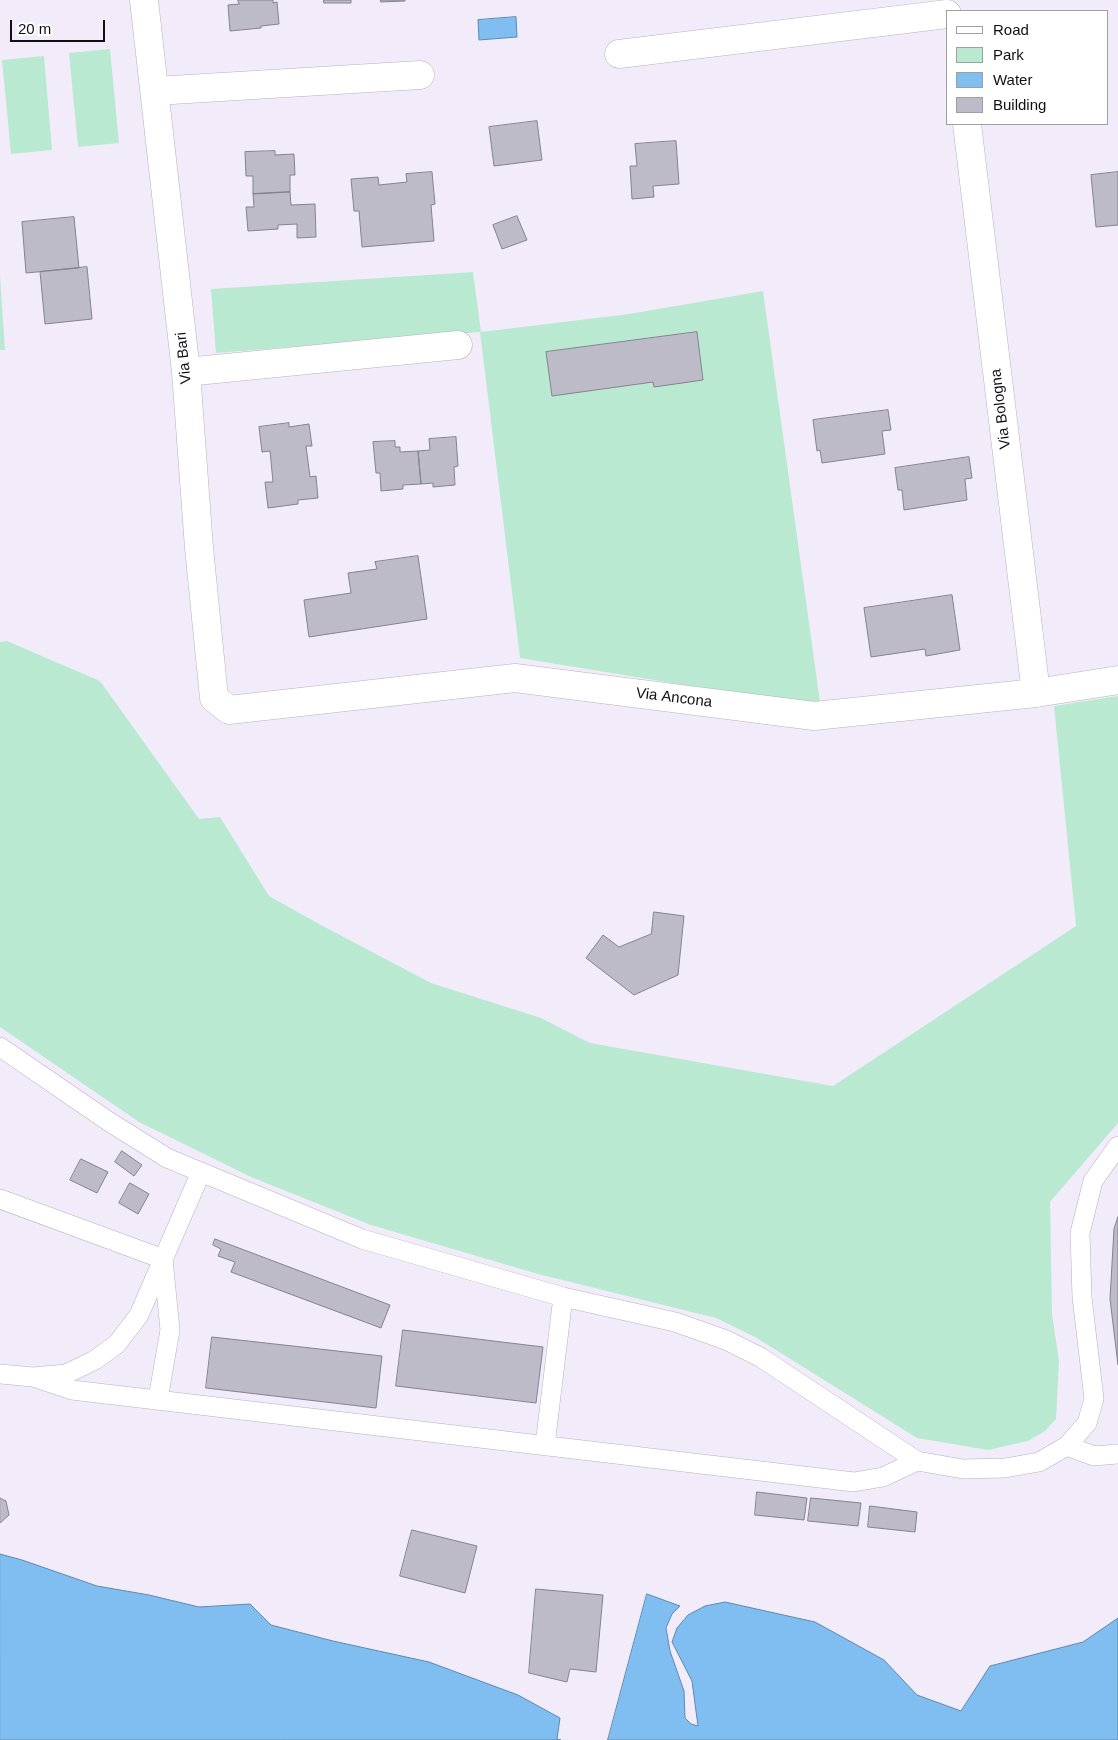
<!DOCTYPE html>
<style>
body{margin:0}
#map{position:relative;width:1118px;height:1740px;overflow:hidden;background:#f2ecfa;font-family:Helvetica,sans-serif}
canvas{display:block}
.legend{position:absolute;left:946px;top:10px;width:162px;height:115px;box-sizing:border-box;background:#fff;border:1px solid #9f9fa1;margin:0;padding:6px 9px;list-style:none;font-size:15px;color:#100f13}
.legend li{display:flex;align-items:center;gap:10px;height:25px}
.legend b{width:25px;border:1px solid #9f9fa1}
.scale{position:absolute;left:10px;top:20px;width:95px;height:22px;box-sizing:border-box;border:2px solid #100f13;border-top:0;padding-left:6px;font-size:15px;line-height:18px;white-space:nowrap;color:#100f13;-webkit-text-stroke:4px #fff;paint-order:stroke}
</style>
<div id="map">
<canvas width="1118" height="1740"></canvas>
<ul class="legend">
<li><b style="height:6px;background:#fff"></b>Road</li>
<li><b style="height:14px;background:#b9ead1"></b>Park</li>
<li><b style="height:14px;background:#80bdf0"></b>Water</li>
<li><b style="height:14px;background:#bdbbc8"></b>Building</li>
</ul>
<div class="scale">20 m</div>
</div>
<script>
const ctx = document.querySelector('canvas').getContext('2d');
ctx.lineJoin = 'round';
function paint(path, color) { ctx.fillStyle = color; ctx.fill(path, 'evenodd'); }
function trace(path, color, width, dash) { ctx.strokeStyle = color; ctx.lineWidth = width; ctx.lineCap = dash ? 'butt' : 'round'; ctx.setLineDash(dash || []); ctx.stroke(path); }
function drawText(font, color, halo, rows, align = 'center') {
  ctx.font = font + ' Helvetica,sans-serif'; ctx.lineWidth = 4; ctx.setLineDash([]); ctx.textBaseline = 'middle'; ctx.strokeStyle = halo; ctx.fillStyle = color; for (const [text, x, y, turn = 0] of rows) {
    ctx.save(); ctx.translate(x, y); ctx.rotate((+turn || 0) * Math.PI / 180); ctx.textAlign = isNaN(turn) ? turn : align; if (halo) ctx.strokeText(text, 0, 0); ctx.fillText(text, 0, 0); ctx.restore();
  }
}
paint(new Path2D(`
 M110 49 119 143 78 147 69 53Z
 M44 56 52 150 11 154 2 60Z
 M473 272 481 332 629 314 763 291 820 702 794 703 520 658 480 332 216 353 211 289Z
 M0 275 5 350H0Z
 M7 641 100 681 199 819 220 817 269 896 321 925 431 983 541 1018 590 1043 833 1086 1076 926 1054 706 1118 696V1123L1050 1202 1052 1314 1059 1361 1056 1419 1045 1431 1028 1441 988 1450 917 1438 755 1337 716 1318 538 1274 371 1225 251 1177 139 1122 0 1027V642Z`), '#b9ead1');
const water = new Path2D(`
 M516 17 517 37 479 40 478 20Z
 M0 1554 22 1560 97 1586 149 1595 199 1607 250 1604 271 1625 333 1641 429 1662 518 1695 560 1718 557 1739 561 1740H0Z
 M647 1594 680 1606 672 1614 666 1628 670 1651 684 1691 685 1718 691 1724 698 1726 692 1681 672 1642 677 1628 688 1615 705 1606 725 1602 815 1622 884 1660 917 1695 961 1711 990 1666 1083 1642 1118 1618V1740H608Z`);
paint(water, '#80bdf0');
trace(water, '#5e89ae', 1);
const building = new Path2D(`
 M238 0H273V3L277 2 279 24 261 26V28L230 31 228 5 239 4Z
 M324 0H351V3H324Z
 M381 0H405V1L381 2Z
 M537 121 542 160 494 166 489 127Z
 M676 141 679 184 653 186 654 197 632 199 630 166H637L635 144Z
 M275 151V155L294 154 295 175H290V192L253 194V176H246L245 152Z
 M432 172 435 204 431 205 434 241 362 247 359 211H354L351 179 378 177 379 185 407 182 406 174Z
 M1118 172V225L1096 227 1091 175Z
 M290 192 291 205 315 204 316 237 297 238V224L278 225V229L248 231 246 207H254L253 194Z
 M517 216 527 240 502 249 493 225Z
 M74 217 79 268 26 273 22 222Z
 M87 267 92 319 45 324 40 272Z
 M697 332 703 380 654 387 653 382 552 396 546 352Z
 M888 410 891 430 882 431 885 454 822 463 820 450 817 451 813 420Z
 M289 423V427L309 424 312 446H306L310 477 316 476 318 498 298 500V504L268 508 265 482H273L270 451 262 452 259 427Z
 M456 437 458 466 454 467 455 485 433 487V483L421 484 418 451 430 450 429 439Z
 M395 441V447H400V452L418 451 421 484 403 485V489L381 491 380 473H376L373 442Z
 M969 457 972 478 965 479 967 500 904 510 902 490H898L895 468Z
 M418 556 427 619 309 637 304 600 351 593 348 573 377 569 375 562Z
 M952 595 960 650 926 656 925 649 871 657 864 608Z
 M654 912 684 916 678 975 634 995 586 958 603 935 619 947 651 934Z
 M122 1151 142 1165 134 1176 115 1162Z
 M81 1159 108 1172 97 1193 70 1180Z
 M130 1183 149 1194 138 1214 119 1203Z
 M1118 1217V1365L1110 1299 1114 1229Z
 M215 1239 390 1305 381 1328 231 1272 235 1262 218 1256 221 1249 213 1245Z
 M403 1330 543 1347 536 1403 396 1386Z
 M212 1337 382 1356 376 1408 206 1388Z
 M757 1492 807 1498 804 1520 755 1515Z
 M0 1498 6 1501 9 1515 0 1523Z
 M811 1498 861 1503 858 1526 808 1521Z
 M870 1506 917 1512 915 1532 868 1527Z
 M412 1530 477 1546 465 1593 400 1576Z
 M536 1589 603 1595 596 1672 570 1669 567 1682 529 1673Z`);
paint(building, '#bdbbc8');
trace(building, '#85828f', 1);
const service = new Path2D(`
 M0 1047 108 1121 167 1158 362 1239 563 1297 675 1322 726 1340 760 1357 917 1461 963 1469 1005 1468 1039 1462 1067 1446 1087 1423 1094 1399 1082 1297 1080 1233 1093 1181 1118 1146
 M0 1199 163 1259 170 1330 158 1399
 M0 1374 33 1377 66 1374 95 1360 117 1344 139 1315 201 1172
 M33 1377 72 1390 854 1482 883 1477 917 1461
 M545 1445 563 1297
 M1067 1446 1094 1456 1118 1454`);
const minor = new Path2D(`
 M144 0 186 372 199 548 214 698 229 710 515 678 814 716 1036 693 1118 680
 M619 54 947 14
 M155 91 420 75
 M967 124 1036 693
 M186 372 458 345`);
trace(service, '#b6b1be', 20);
trace(minor, '#b6b1be', 29);
trace(service, '#fff', 19);
trace(minor, '#fff', 28);
drawText('15px', '#100f13', '#fff', [
 ["Via Bari",184,358,-96],
 ["Via Bologna",1001,409,-97],
 ["Via Ancona",674,698,7]
]);
</script>
